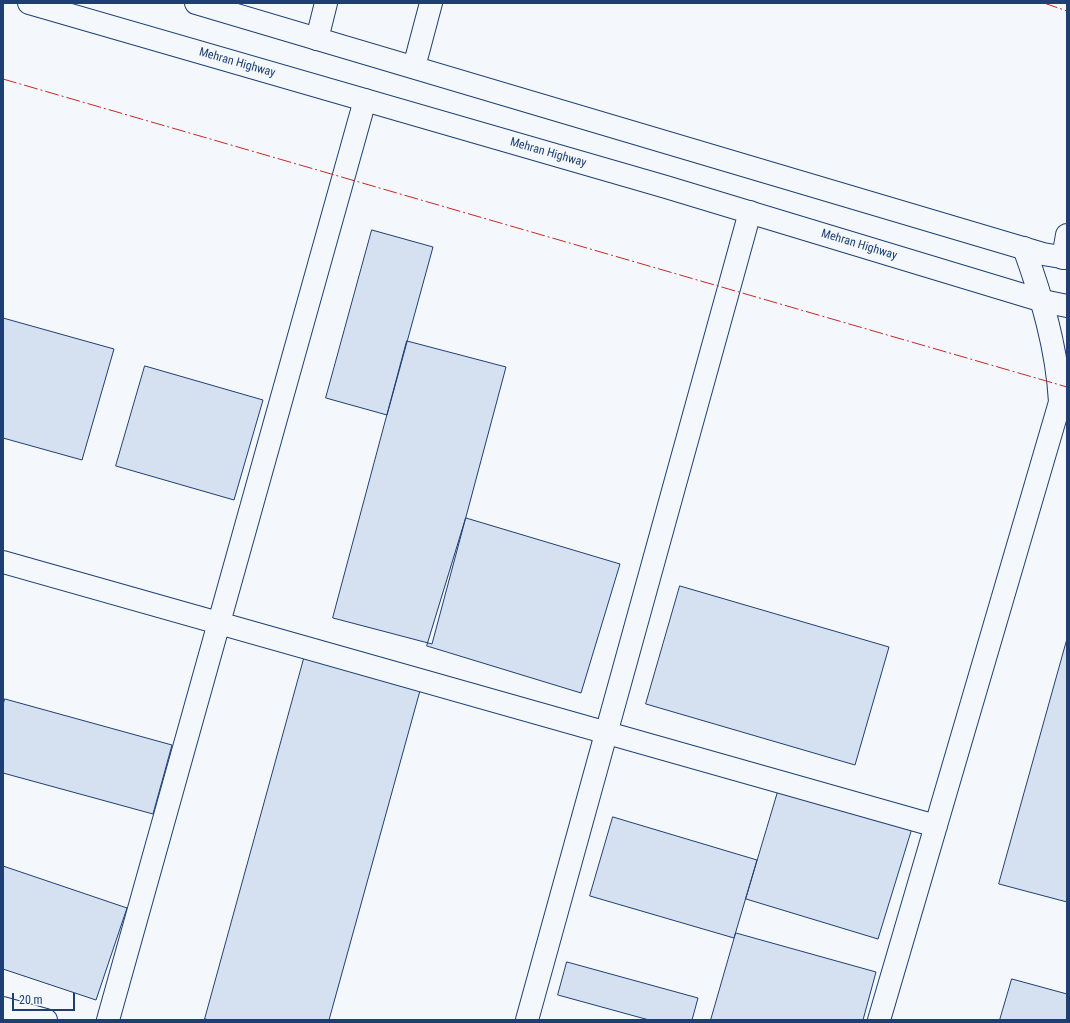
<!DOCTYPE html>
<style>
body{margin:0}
#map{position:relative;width:1070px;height:1023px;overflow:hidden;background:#f4f7fb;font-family:"Roboto Condensed",sans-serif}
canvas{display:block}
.frame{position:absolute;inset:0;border:4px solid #1d3f73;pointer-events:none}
.scale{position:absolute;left:12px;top:993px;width:63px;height:18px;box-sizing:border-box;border:2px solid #1d3f73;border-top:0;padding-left:5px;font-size:12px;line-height:14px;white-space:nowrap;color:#1d3f73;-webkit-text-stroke:3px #f4f7fb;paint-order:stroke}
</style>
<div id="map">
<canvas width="1070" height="1023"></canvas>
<div class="frame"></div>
<div class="scale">20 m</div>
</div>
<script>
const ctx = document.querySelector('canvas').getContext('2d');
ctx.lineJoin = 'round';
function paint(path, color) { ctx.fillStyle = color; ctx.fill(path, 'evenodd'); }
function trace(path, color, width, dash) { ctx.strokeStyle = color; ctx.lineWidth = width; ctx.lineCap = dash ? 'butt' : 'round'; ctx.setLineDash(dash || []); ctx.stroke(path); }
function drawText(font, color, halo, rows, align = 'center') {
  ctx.font = font + ' "Roboto Condensed",sans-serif'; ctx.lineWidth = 3; ctx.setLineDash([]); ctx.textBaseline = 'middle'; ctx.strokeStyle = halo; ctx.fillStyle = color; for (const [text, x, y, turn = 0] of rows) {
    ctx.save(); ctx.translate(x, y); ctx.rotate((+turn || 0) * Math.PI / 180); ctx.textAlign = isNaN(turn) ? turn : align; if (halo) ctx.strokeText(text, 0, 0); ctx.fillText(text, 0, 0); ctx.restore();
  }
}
const building = new Path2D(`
 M372 230 433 247 387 415 326 398Z
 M3 318 114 349 82 460 3 438Z
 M407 341 506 367 432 644 333 618Z
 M145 366 263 400 234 500 116 466Z
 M466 518 620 564 581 693 427 646Z
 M680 586 889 647 855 765 646 704Z
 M1067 639V902L999 884Z
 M305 655 421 687 329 1020H210L205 1019Z
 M5 699 172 745 153 814 3 773V705Z
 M780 785 913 825 878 939 746 899Z
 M613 817 757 860 734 938 590 896Z
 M3 866 127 908 96 1000 3 969Z
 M736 933 876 972 863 1020H711Z
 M567 962 698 998 692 1020H649L558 995Z
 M1012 979 1067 994V1020H1000Z`);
paint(building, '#d5e0f0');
trace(building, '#1d3f73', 1);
const minor = new Path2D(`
 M317 39 326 3
 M414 67 431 3
 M1063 258 1067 235
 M3 562 936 826
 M3 1008 46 1020
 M108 1020 365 100
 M527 1020 750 212
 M879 1020 1060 402C1057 348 1042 298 1024 248`);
const major = new Path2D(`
 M29 3 666 187 1043 301 1067 306
 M196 3 1043 254 1067 258`);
trace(minor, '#1d3f73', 24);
trace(major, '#1d3f73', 24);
trace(minor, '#f4f7fb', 22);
trace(major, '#f4f7fb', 22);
trace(new Path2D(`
 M1044 3 1067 11
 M3 79 1067 387`), '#c62828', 1, [14, 3, 2, 3]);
drawText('12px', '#1d3f73', '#f4f7fb', [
 ["Mehran Highway",237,63,16],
 ["Mehran Highway",548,153,16],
 ["Mehran Highway",859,245,17]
]);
</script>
